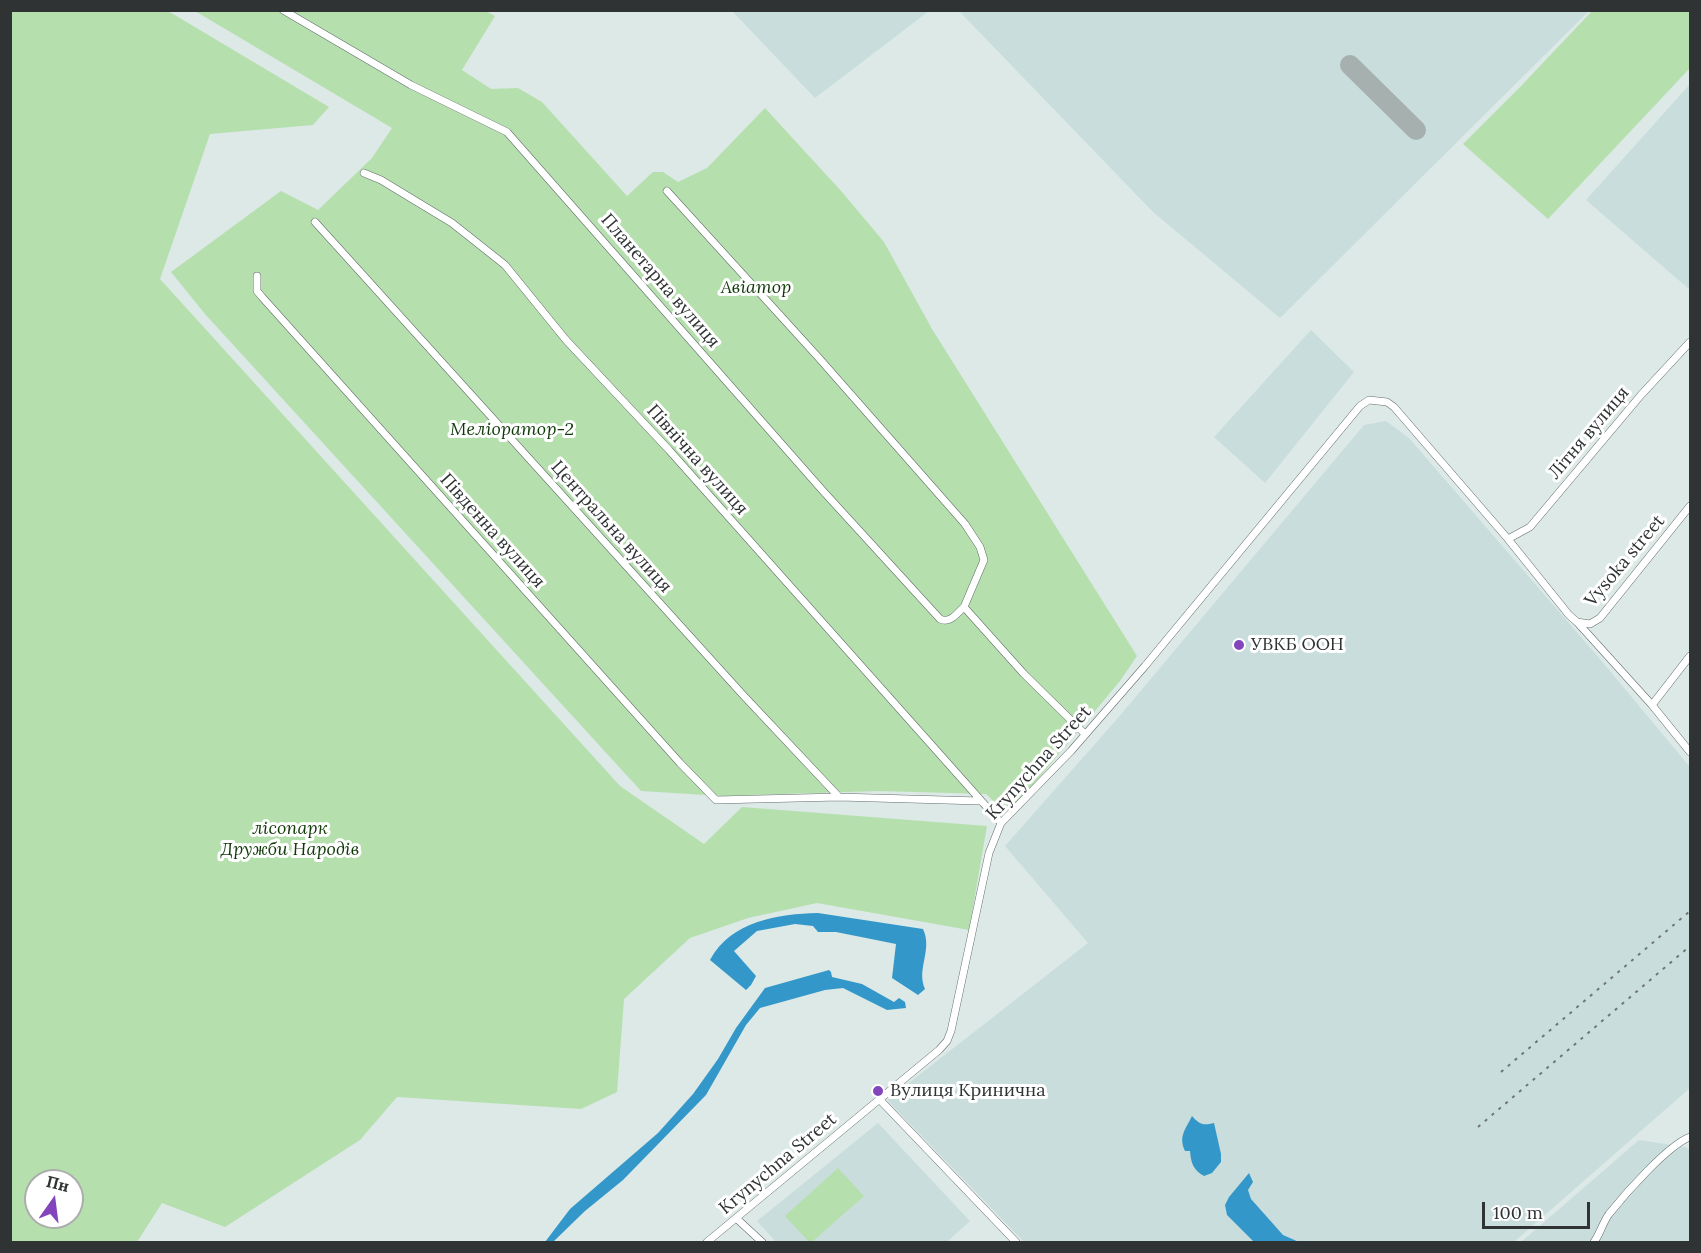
<!DOCTYPE html>
<meta charset="utf-8">
<style>
body{margin:0}
#map{position:relative;width:1701px;height:1253px;overflow:hidden;background:#dce9e7;font-family:Lora,serif}
canvas{display:block}
.frame{position:absolute;inset:0;border:12px solid #2f3333;pointer-events:none}
.north{position:absolute;left:24px;top:1169px;width:60px;height:60px;box-sizing:border-box;background:#fff;border:2px solid #acadad;border-radius:50%;rotate:14deg;font-size:16px;font-weight:700;line-height:24px;text-align:center;color:#2f3333}
.north::after{content:'';display:block;margin:auto;width:21px;height:27px;background:#8245bb;clip-path:polygon(50% 0,100% 100%,50% 72%,0 100%)}
.scale{position:absolute;left:1482px;top:1202px;width:108px;height:27px;box-sizing:border-box;border:3px solid #2f3333;border-top:0;padding-left:8px;font-size:18px;line-height:21px;white-space:nowrap;color:#2f3333;-webkit-text-stroke:4px #fff;paint-order:stroke}
</style>
<div id="map">
<canvas width="1701" height="1253"></canvas>
<div class="frame"></div>
<div class="north">Пн</div>
<div class="scale">100 m</div>
</div>
<script>
const ctx = document.querySelector('canvas').getContext('2d');
ctx.lineJoin = 'round';
function paint(path, color) { ctx.fillStyle = color; ctx.fill(path, 'evenodd'); }
function trace(path, color, width, dash) { ctx.strokeStyle = color; ctx.lineWidth = width; ctx.lineCap = dash ? 'butt' : 'round'; ctx.setLineDash(dash || []); ctx.stroke(path); }
function drawText(font, color, halo, rows, align = 'center') {
  ctx.font = font + ' Lora,serif'; ctx.lineWidth = 6; ctx.setLineDash([]); ctx.textBaseline = 'middle'; ctx.strokeStyle = halo; ctx.fillStyle = color; for (const [text, x, y, turn = 0] of rows) {
    ctx.save(); ctx.translate(x, y); ctx.rotate((+turn || 0) * Math.PI / 180); ctx.textAlign = isNaN(turn) ? turn : align; if (halo) ctx.strokeText(text, 0, 0); ctx.fillText(text, 0, 0); ctx.restore();
  }
}
paint(new Path2D(`
 M732 11H929L815 98Z
 M959 11H1589L1280 318 1153 212Z
 M1690 84V290L1586 200Z
 M1311 330 1354 372 1265 483 1214 437Z
 M1386 421 1409 438 1600 659 1690 767V1088L1514 1242H1024L887 1100 1088 943 1005 846 1117 719 1364 425Z
 M878 1123 970 1221 947 1242H776L757 1221Z
 M1639 1140 1685 1147 1690 1150V1242H1521Z`), '#c9dedc');
paint(new Path2D(`
 M10 11H168L329 107 313 125 210 134 160 279 620 786 704 844 742 807 987 826 969 930 817 903 748 918 690 938 624 999 617 1092 581 1109 397 1097 360 1140 225 1227 162 1203 137 1242H11ZM36 1181H72V1217H36Z
 M195 11H486L495 16 462 70 491 89 518 88 542 102 627 196 653 172H663L678 182 707 168 765 108 842 192 884 242 932 329 1137 656 1120 681 1008 815 986 794 878 791 722 796 641 791 205 314 171 272 281 191 318 210 372 158 392 128Z
 M1592 11H1690V68L1548 219 1463 144 1522 85Z
 M838 1168 864 1196 812 1242H809L785 1216Z`), '#b6dfae');
paint(new Path2D(`
 M818 913 923 929C933 950 916 969 925 989L918 995 892 978 896 944 836 932H818L813 926 795 924 757 931 734 951 756 976 751 985 746 990 710 960C731 921 778 914 818 913Z
 M829 970 831 972 832 977 862 984 894 1002 899 998 905 1002 906 1008 887 1010 843 988 825 990 760 1008 746 1025 706 1095 623 1180 585 1211 553 1242H545L570 1209 658 1133 693 1094 718 1059 736 1028 765 988Z
 M1192 1116C1199 1124 1203 1126 1214 1123L1221 1154V1162L1212 1173 1204 1176C1193 1170 1191 1163 1190 1151H1185C1178 1136 1186 1129 1192 1116Z
 M1249 1173 1253 1182 1248 1190 1251 1199 1283 1235 1299 1242H1254L1227 1215 1225 1205 1229 1197Z`), '#3398c9');
trace(new Path2D(`
 M1350 65 1416 130`), '#a6b0ae', 20);
const minor = new Path2D(`
 M283 10 411 85 507 132 823 491 940 619C950 624 957 613 964 607
 M364 173 381 180 452 223 505 265 566 340 669 450 1001 823
 M667 191 818 357 965 524 980 547 984 560 964 607 1024 674 1085 734
 M315 222 743 695 839 797
 M257 276V291L262 297 680 763 716 800 839 797 980 801
 M1508 539 1530 527 1641 395 1690 342
 M1577 622 1590 624 1600 618 1690 506
 M1652 705 1690 656
 M880 1100 1016 1242
 M736 1218 762 1242
 M707 1242 939 1050 947 1041 951 1031 989 853 1001 823 1071 751 1145 666 1360 406 1369 400 1387 402 1394 407 1508 539 1569 615 1577 622 1652 705 1690 752
 M1594 1242C1600 1234 1603 1222 1609 1214 1625 1194 1668 1145 1690 1137`);
trace(minor, '#626d6b', 8);
trace(minor, '#fff', 7);
trace(new Path2D(`
 M1501 1072 1690 911
 M1478 1127 1690 946`), '#6f7676', 2, [3, 6]);
for (const [x, y, r, color] of [
 [1239,645,6,"#8245bb"],
 [878,1091,6,"#8245bb"]
]) { const dot = new Path2D(); dot.arc(x, y, r, 0, 2 * Math.PI); ctx.fillStyle = color; ctx.fill(dot); trace(dot, '#fff', 2); }
drawText('18px', '#2f3333', '#fff', [
 ["Планетарна вулиця",660,281,49],
 ["Літня вулиця",1589,433,-50],
 ["Північна вулиця",697,460,48],
 ["Центральна вулиця",611,527,48],
 ["Південна вулиця",492,531,48],
 ["Vysoka street",1625,561,-50],
 ["Krynychna Street",1039,763,-48],
 ["Krynychna Street",778,1164,-40]
]);
drawText('italic 18px', '#103908', '#fff', [
 ["Авіатор",756,288],
 ["Меліоратор-2",512,430],
 ["лісопарк",290,829],
 ["Дружби Народів",290,850]
]);
drawText('18px', '#2f3333', '#fff', [
 ["УВКБ ООН",1251,645],
 ["Вулиця Кринична",890,1091]
], 'left');
</script>
